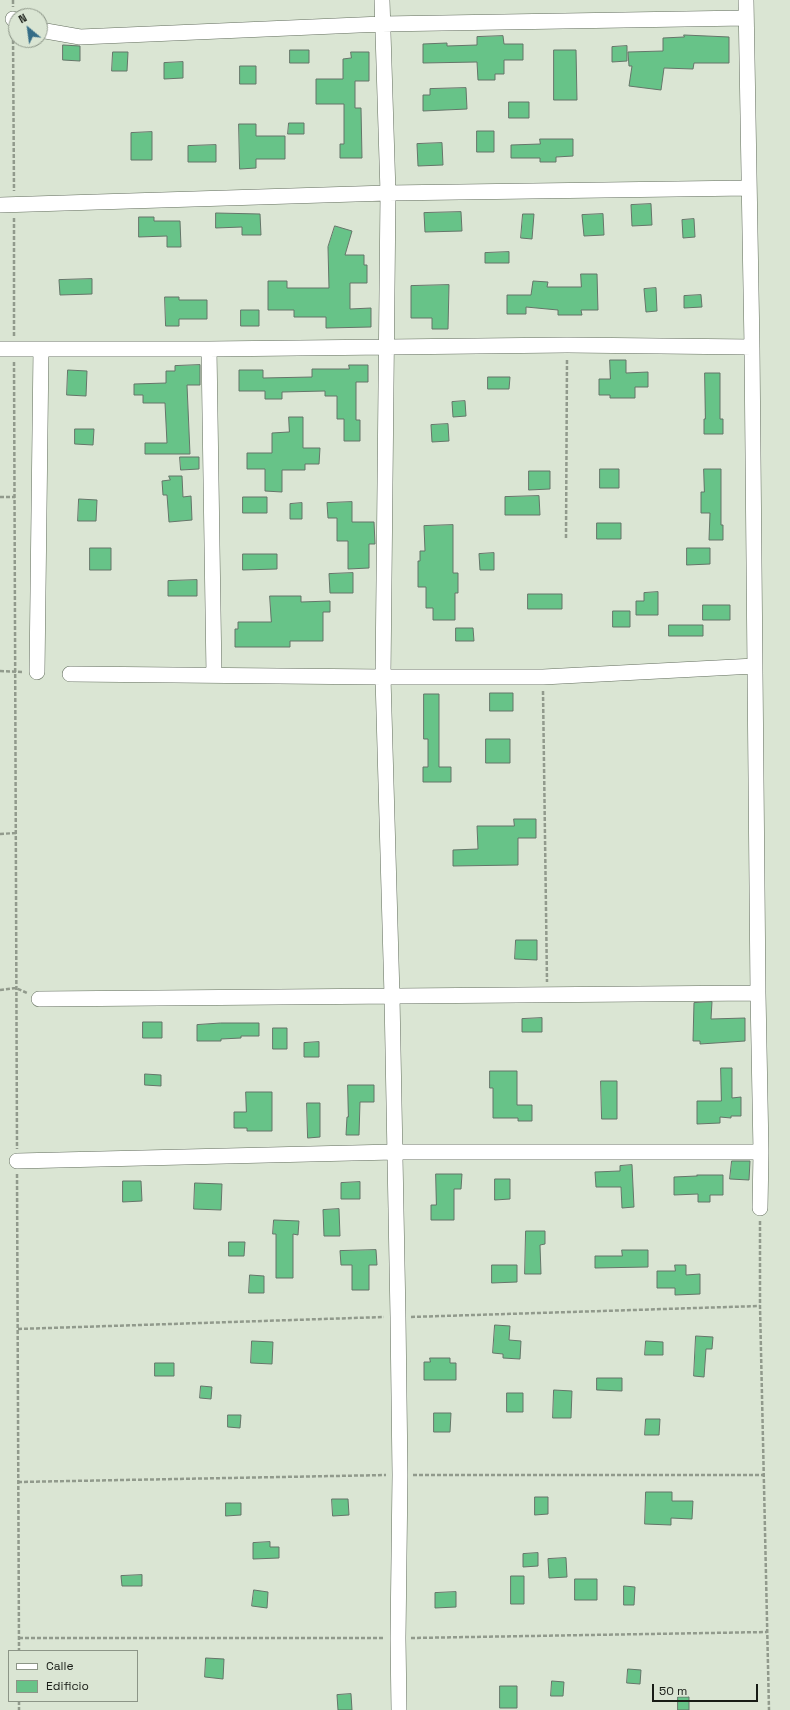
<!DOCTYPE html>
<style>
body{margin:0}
#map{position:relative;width:790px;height:1710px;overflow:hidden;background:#dae5d3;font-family:"Space Grotesk",sans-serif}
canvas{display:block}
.legend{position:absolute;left:8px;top:1650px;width:130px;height:52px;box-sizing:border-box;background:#dae5d3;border:1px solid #8c9587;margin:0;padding:5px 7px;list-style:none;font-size:12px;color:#181c16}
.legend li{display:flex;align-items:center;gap:8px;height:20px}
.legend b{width:20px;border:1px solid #8c9587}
.north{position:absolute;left:8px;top:8px;width:40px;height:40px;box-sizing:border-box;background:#dae5d3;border:1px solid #8c9587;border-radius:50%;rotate:331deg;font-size:11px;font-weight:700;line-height:16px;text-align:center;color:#181c16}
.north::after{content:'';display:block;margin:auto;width:14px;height:18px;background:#346c86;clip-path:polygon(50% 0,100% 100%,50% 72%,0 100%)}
.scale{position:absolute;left:652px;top:1684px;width:106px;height:18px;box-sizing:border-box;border:2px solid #181c16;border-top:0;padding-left:5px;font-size:12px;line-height:14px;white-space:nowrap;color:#181c16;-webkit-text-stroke:3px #dae5d3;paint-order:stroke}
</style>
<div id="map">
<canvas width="790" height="1710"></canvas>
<ul class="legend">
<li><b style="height:5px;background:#fff"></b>Calle</li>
<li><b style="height:11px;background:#67c388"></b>Edificio</li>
</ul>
<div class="north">N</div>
<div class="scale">50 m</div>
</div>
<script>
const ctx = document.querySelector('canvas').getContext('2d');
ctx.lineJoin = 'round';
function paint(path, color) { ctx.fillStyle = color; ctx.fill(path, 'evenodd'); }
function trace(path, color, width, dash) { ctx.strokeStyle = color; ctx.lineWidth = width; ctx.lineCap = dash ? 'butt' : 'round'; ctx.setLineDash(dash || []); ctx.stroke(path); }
const building = new Path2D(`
 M684 35 729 37V63H694L693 69 664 68 661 90 629 86 632 66H629L628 52 663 51V38L684 37Z
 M503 36 504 44H523V60H504V74H495V80H478L477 62 423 63V44L447 43V46L477 45V37Z
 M63 45 80 46V61L63 60Z
 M627 46V61L612 62V47Z
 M290 50H309V63H290Z
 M554 50H576L577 100H554Z
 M113 52H128L127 71H112Z
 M351 52H369V81H355V108H361L362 158H340V144H344V104H316V79H343V59L351 58Z
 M183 62V78L164 79V63Z
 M240 66H256V84H240Z
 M466 88 467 109 423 111V95H430V89Z
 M509 102H529V118H509Z
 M289 123H304V134H288Z
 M239 124H256V136H285V159H256V168L240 169Z
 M477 131H494V152H477Z
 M152 132V160H131V133Z
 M540 139H573V156L556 157V162H540V158H511V145L540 144Z
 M442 143 443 165 418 166 417 144Z
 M216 145V162H188V146Z
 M651 204 652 225 632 226 631 205Z
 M461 212 462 231 425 232 424 213Z
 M216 213 260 214 261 235H242V227L216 228Z
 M523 214H534L532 239 521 238Z
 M603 214 604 235 584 236 582 215Z
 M139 217H154V221H180L181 247H167V236L139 237Z
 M694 219 695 237 683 238 682 220Z
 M335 226 352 231 345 255H364V265H367V283H350V309L371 308V327L326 328V317H294V310H268V281H287V288H329L328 247Z
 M509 252V263H485V253Z
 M581 274H597L598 310H581L582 315H558V310L526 307V314H507V295H531L533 281 548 282 547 287H581Z
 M92 279V294L60 295 59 280Z
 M449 285 448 329H432V318H411V286Z
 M656 288 657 311 646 312 644 289Z
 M701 295 702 307 684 308V296Z
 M165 297H179V300H207V319H179V326H166Z
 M241 310H259V326H241Z
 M610 360H626V373L648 372V387H635V398H610V395H599V379H610Z
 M200 365V385H187L190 454H145V443H167L165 403H143V395H134V384L166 383V371H175V366Z
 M349 365H368V382H356V420H360V441H344V419H337V396H325V391L282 392V399H265V391H239V370H263V378L312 377V369H349Z
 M68 370 87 371 86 396 67 395Z
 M705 373H720V419H723V434H704V419H705Z
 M488 377H510L509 389H488Z
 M465 401 466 416 453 417 452 402Z
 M289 417H303V448H320L319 464H305V470H282V492L265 491V469H247V453H272V433L289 432Z
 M448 424 449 441 432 442 431 425Z
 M75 429H94L93 445 75 444Z
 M180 457H199V469L181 470Z
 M600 469H619V488H600Z
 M704 469H721V525H723V540H709L710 513H701V492H704Z
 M529 471H550V489L529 490Z
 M169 476H182L183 497 191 496 192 520 169 522 167 495H163L162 481 170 480Z
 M539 496 540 515H505V497Z
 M243 497H267V513H243Z
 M79 499 97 500 96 521H78Z
 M352 502V522H374L375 544H369V568L348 569V541H337V518H328L327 503Z
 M302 503V519H290V504Z
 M597 523H621V539H597Z
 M453 525V573H458V593H455V620H433V608H426V587H418V561H420V551H425L424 526Z
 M90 548H111V570H90Z
 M687 548H710V564L687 565Z
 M494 553V570H480L479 554Z
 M243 554H277V569L243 570Z
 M353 573V593H330L329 574Z
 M197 580V596H168V581Z
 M658 592V615H636V601H644V593Z
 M528 594H562V609H528Z
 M270 596H301V602L330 601V612H323V641H290V647H235V629H238V622H271Z
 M703 605H730V620H703Z
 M613 611H630V627H613Z
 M669 625H703V636H669Z
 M456 628H473L474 641H456Z
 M490 693H513V711H490Z
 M424 694H439V767H451V782H423V767H428V739H424Z
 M486 739H510V763H486Z
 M514 819H536V838H518V865L453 866V850L478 849 477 826H514Z
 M516 940H537V960L515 959Z
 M712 1002 711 1019 745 1018V1041L700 1044V1041H693L694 1003Z
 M542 1018V1032H522V1019Z
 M143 1022H162V1038H143Z
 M221 1023H259V1036H241V1038L221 1039V1041H197V1025Z
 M273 1028H287V1049H273Z
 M319 1042V1057H304V1043Z
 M721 1068H732V1098L741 1097V1116H731V1118L720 1117V1123L697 1124V1101H721Z
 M490 1071H517V1105H532V1121H518V1118H493V1088H490Z
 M145 1074 161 1075V1086L145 1085Z
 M601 1081H617V1119H602Z
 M348 1085H374V1102H360L359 1135H346L347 1117H348Z
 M246 1092H272V1131H247V1128H234V1112H246Z
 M307 1103H320V1137L308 1138Z
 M732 1161H750L749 1180 730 1179Z
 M632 1165 634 1207 622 1208 621 1187H596L595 1172 620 1171V1166Z
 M436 1174H462L461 1189H454V1220H431V1205H436Z
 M697 1175H723V1195H710V1202H698V1194L674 1195V1177L697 1176Z
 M495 1179H510V1199L495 1200Z
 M123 1181H141L142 1201 123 1202Z
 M360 1182V1199H341V1183Z
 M195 1183 222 1184 221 1210 194 1209Z
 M339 1209 340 1236H324L323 1210Z
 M274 1220 299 1221 298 1235 293 1234V1278H276V1234H273Z
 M526 1231H545V1244L540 1245 541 1274H525Z
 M229 1242H245L244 1256H229Z
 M376 1250 377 1265H369V1290H352V1265H341L340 1251Z
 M622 1250H648V1267L595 1268V1256H622Z
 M492 1265H517V1282L492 1283Z
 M675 1265H686V1275L700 1274V1294L675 1295V1288H657V1271H675Z
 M250 1275 264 1276V1293H249Z
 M495 1325 510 1326 509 1340 521 1341 520 1359 503 1358V1354L493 1353Z
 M696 1336 713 1337 712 1349H706L704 1377 694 1376Z
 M252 1341 273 1342 272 1364 251 1363Z
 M646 1341 663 1342V1355H645Z
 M430 1358H450V1363H456V1380H424V1362H430Z
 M155 1363H174V1376H155Z
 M597 1378H622V1391L597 1390Z
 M201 1386 212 1387 211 1399 200 1398Z
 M554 1390 572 1391 571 1418H553Z
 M507 1393H523V1412H507Z
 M434 1413H451L450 1432H434Z
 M228 1415H241L240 1428 228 1427Z
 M646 1419H660L659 1435H645Z
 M646 1492H672V1501H693L692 1519 671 1518V1525L645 1524Z
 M535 1497H548V1514L535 1515Z
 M332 1499H348L349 1515 333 1516Z
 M226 1503H241V1515L226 1516Z
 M270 1542V1547H279V1558L253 1559V1543Z
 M538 1553V1566L523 1567V1554Z
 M566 1558 567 1577 549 1578 548 1559Z
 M142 1575V1586H122L121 1576Z
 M511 1576H524V1604H511Z
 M575 1579H597V1600H575Z
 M624 1586 635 1587 634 1605H624Z
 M254 1590 268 1592 267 1608 252 1606Z
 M456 1592V1607L435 1608V1593Z
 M206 1658 224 1659 223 1679 205 1677Z
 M628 1669 641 1670 640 1684 627 1683Z
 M552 1681 564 1682 563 1696H551Z
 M500 1686H517V1708H500Z
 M351 1694 352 1710H338L337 1695Z
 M678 1697H689V1710H678Z`);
paint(building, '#67c388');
trace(building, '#657569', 1);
const minor = new Path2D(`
 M382 0 388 193 383 677 392 996 398 1317 400 1475 398 1638 399 1710
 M746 0 752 347 758 993 761 1152 760 1208
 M13 19 16 20
 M40 30 80 37 382 24 746 18
 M0 205 388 193 749 188
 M0 349H209L567 345 752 347
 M209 349 214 675
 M37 672 41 349
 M70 674 383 677H543L755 666
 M39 999 758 993
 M17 1161 394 1152H761`);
trace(minor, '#626d5d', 16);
trace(new Path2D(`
 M13 0V7
 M13 34 14 191
 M14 218V337
 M14 362 17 1149
 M0 497H15
 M566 538 567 359
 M0 671 23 672
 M543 691 547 982
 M0 834 16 833
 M0 990 16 988 27 993
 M17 1174 19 1651
 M760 1221V1306L769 1710
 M411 1317 760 1306
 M18 1329 384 1317
 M413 1475H764
 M18 1482 386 1475
 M19 1638H384
 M411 1638 767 1632
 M19 1701V1710`), '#919a8c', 2.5, [4, 2]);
trace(minor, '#fff', 15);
</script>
